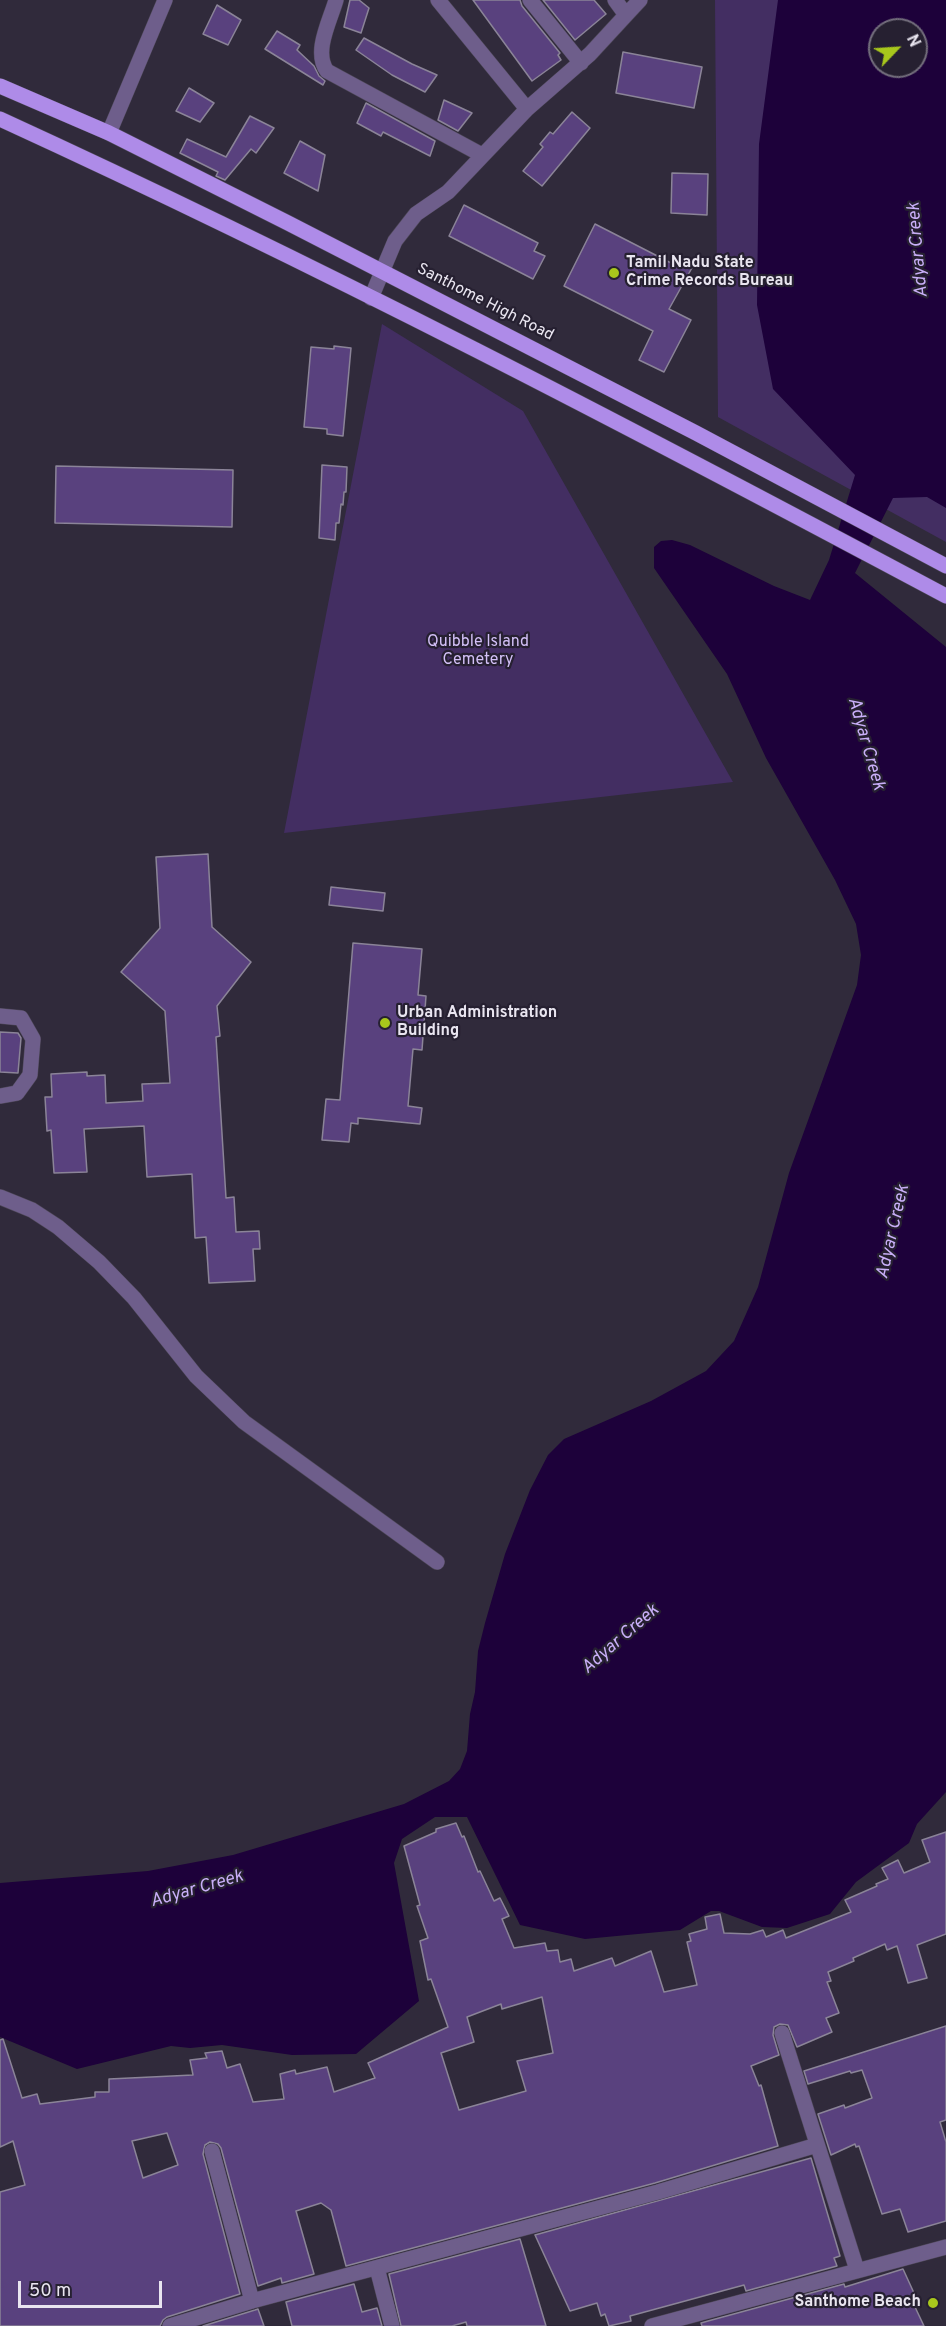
<!DOCTYPE html>
<style>
body{margin:0}
#map{position:relative;width:946px;height:2326px;overflow:hidden;background:#302a3b;font-family:Overpass,sans-serif}
canvas{display:block}
.north{position:absolute;left:868px;top:18px;width:60px;height:60px;box-sizing:border-box;background:#262031;border:2px solid #746f7d;border-radius:50%;rotate:65deg;font-size:16px;font-weight:700;line-height:24px;text-align:center;color:#e9e5f0}
.north::after{content:'';display:block;margin:auto;width:21px;height:27px;background:#a8c71c;clip-path:polygon(50% 0,100% 100%,50% 72%,0 100%)}
.scale{position:absolute;left:18px;top:2281px;width:144px;height:27px;box-sizing:border-box;border:3px solid #e9e5f0;border-top:0;padding-left:8px;font-size:18px;line-height:21px;white-space:nowrap;color:#e9e5f0;-webkit-text-stroke:4px #262031;paint-order:stroke}
</style>
<div id="map">
<canvas width="946" height="2326"></canvas>
<div class="north">N</div>
<div class="scale">50 m</div>
</div>
<script>
const ctx = document.querySelector('canvas').getContext('2d');
ctx.lineJoin = 'round';
function paint(path, color) { ctx.fillStyle = color; ctx.fill(path, 'evenodd'); }
function trace(path, color, width, dash) { ctx.strokeStyle = color; ctx.lineWidth = width; ctx.lineCap = dash ? 'butt' : 'round'; ctx.setLineDash(dash || []); ctx.stroke(path); }
function drawText(font, color, halo, rows, align = 'center') {
  ctx.font = font + ' Overpass,sans-serif'; ctx.lineWidth = 4.5; ctx.setLineDash([]); ctx.textBaseline = 'middle'; ctx.strokeStyle = halo; ctx.fillStyle = color; for (const [text, x, y, turn = 0] of rows) {
    ctx.save(); ctx.translate(x, y); ctx.rotate((+turn || 0) * Math.PI / 180); ctx.textAlign = isNaN(turn) ? turn : align; if (halo) ctx.strokeText(text, 0, 0); ctx.fillText(text, 0, 0); ctx.restore();
  }
}
paint(new Path2D(`
 M715 0H946V542L718 417ZM880 30H916V66H880Z
 M382 324 523 411 733 782 284 833Z`), '#432e62');
paint(new Path2D(`
 M778 0H946V508L927 497 893 498 855 573 946 647V1792L917 1824 909 1843 856 1882 830 1914 787 1928 762 1927 719 1911H711L680 1930 585 1939 520 1925 467 1817H435L402 1839 394 1863 419 2001 356 2054 292 2055 222 2045 190 2048 171 2046 77 2069 0 2037V1883L148 1871 233 1855 404 1804 449 1781 460 1769 467 1751 470 1714 475 1692 478 1651 485 1623 505 1554 530 1490 548 1455 564 1439 651 1401 706 1371 734 1341 758 1287 789 1173 857 985 861 955 856 924 835 880 766 758 727 674 654 568V547L661 541 672 540 690 545 774 586 810 600 829 560 855 475 773 389 757 305 759 144ZM880 30H916V66H880Z`), '#1d013a');
const building = new Path2D(`
 M350 0H359L369 8 361 33 344 27Z
 M473 0H520L522 6 560 53 558 55 561 60 532 81Z
 M543 0H594L606 14 575 40Z
 M217 5 241 20 228 45 203 34Z
 M277 31 300 45 297 50 314 66 319 76 325 81 323 85 265 49Z
 M364 38 412 64 437 75 425 92 392 75 356 50Z
 M623 52 702 67 694 108 616 93Z
 M189 88 214 103 200 122 176 111Z
 M444 100 472 113 458 131 438 120Z
 M366 103 435 141 430 156 383 132 381 136 357 123Z
 M572 112 590 128 542 186 523 171 543 147 540 144 550 132 553 134Z
 M250 116 274 128 256 153 251 149 225 180 216 176 218 172 180 153 187 139 226 157Z
 M300 141 325 155 318 191 284 173Z
 M672 173 708 174 707 215 671 213Z
 M464 205 538 243 534 251 545 256 533 279 449 236Z
 M595 224 673 264 677 257 693 266 669 309 691 320 664 372 639 360 653 331 564 286Z
 M334 346 351 348 343 436 327 434V429L304 427 311 347 334 349Z
 M322 465 347 467 346 492H344L343 505 341 504 339 523H336L335 540 319 538Z
 M56 466 233 470 232 527 55 523Z
 M208 854 212 927 251 962 217 1006 220 1036 216 1037 226 1198 234 1197 236 1232 259 1231 260 1249H253L255 1281 209 1283 206 1237 195 1238 192 1174 147 1177 144 1126 84 1129 87 1172 54 1173 51 1130 47 1131 45 1097H52L51 1074 87 1072V1076L105 1075 106 1103 143 1101 142 1084 170 1083 165 1011 121 972 160 928 156 857Z
 M331 887 385 893 383 911 329 905Z
 M353 943 422 949 418 995 426 996 422 1050 413 1049 408 1106 422 1108 420 1124 358 1118V1124L351 1123 349 1142 322 1140 326 1099 340 1100Z
 M0 1032 18 1033 21 1038 18 1073 0 1072Z
 M456 1823 462 1837 464 1836 478 1872 480 1871 494 1901 500 1898 509 1916 502 1919 514 1948 545 1943 547 1951 558 1950 560 1962 571 1959 574 1971 612 1958 615 1966 651 1951 664 1992 697 1985 687 1942 691 1941 689 1934 707 1929 705 1917 720 1914 724 1933 750 1934 763 1930 766 1937 783 1930 786 1938 851 1912 845 1900 877 1886 876 1884 888 1879 882 1868 898 1860 904 1873 930 1862 922 1840 946 1832V1934L917 1945 927 1978 908 1983 897 1946 887 1950 885 1944 853 1958 854 1961 828 1972 831 1981 827 1982 839 2013 826 2018 832 2032 797 2047 788 2025 780 2024 774 2027 773 2035 779 2055 751 2066 759 2086 761 2085 778 2146 655 2183 346 2266 331 2210 321 2203 296 2211 314 2274 282 2283 281 2278 258 2286 221 2148 218 2144 210 2142 205 2145 203 2154 240 2294 167 2317 163 2320 160 2326H0V2192L25 2185 13 2141 0 2147V2040L3 2039 22 2098 37 2094 40 2104 95 2097V2092H109V2079L193 2075 190 2060 207 2058 205 2053 222 2051 227 2068 240 2064 253 2102 284 2099 280 2074 295 2070 296 2074 327 2067 334 2092 375 2078 368 2063 448 2027 431 1979 428 1980 420 1941 428 1938 417 1906 420 1905 404 1846 436 1832V1829ZM542 1997 553 2053 517 2061 526 2091 459 2110 441 2053 474 2042 467 2017 501 2004 502 2009ZM167 2133 178 2165 143 2178 132 2141Z
 M946 2026V2120L940 2122 946 2142V2221L908 2232 900 2209 882 2214 859 2146 856 2147 855 2144 831 2155 818 2114 844 2105 845 2108 872 2098 862 2070 851 2073 850 2071 808 2084 804 2071Z
 M811 2158 840 2256 834 2258 837 2266 746 2291 744 2285 630 2316 631 2321 609 2326 605 2314 601 2316 597 2303 570 2311 535 2235Z
 M520 2239 546 2326H467L466 2322 452 2326H401L389 2274Z
 M903 2269 914 2293 918 2306 915 2307 924 2326H702L701 2323 708 2321 844 2284 845 2287Z
 M354 2284 362 2312 377 2308 382 2326H292L286 2302Z
 M258 2309 264 2326H203L255 2310Z`);
paint(building, '#59417e');
trace(building, '#8b8498', 1.5);
const street = new Path2D(`
 M336 0C330 21 313 52 327 71L482 155
 M438 0 527 109
 M530 0 581 63
 M626 15 640 0
 M109 133 165 0
 M371 298 395 241 416 214 448 192 527 109 590 54 626 15 615 0
 M0 1016 21 1018 33 1039 30 1075 17 1093 0 1096
 M0 1197 32 1210 58 1227 99 1262 134 1298 196 1376 244 1422 437 1562
 M782 2033 857 2270
 M212 2151 252 2301
 M377 2268 392 2326
 M170 2326 252 2301 658 2192 817 2145
 M652 2326 946 2247`);
const primary = new Path2D(`
 M0 86 109 133 288 223 696 433 946 566
 M0 119C321 266 635 430 946 596`);
trace(street, '#4e4858', 16);
trace(primary, '#4e4858', 16);
trace(street, '#6e5e8b', 15);
trace(primary, '#ae8be8', 15);
for (const [x, y, r, color] of [
 [614,273,6,"#a8c71c"],
 [385,1023,6,"#a8c71c"],
 [933,2303,6,"#a8c71c"]
]) { const dot = new Path2D(); dot.arc(x, y, r, 0, 2 * Math.PI); ctx.fillStyle = color; ctx.fill(dot); trace(dot, '#262031', 2); }
drawText('bold 16px', '#e9e5f0', '#262031', [
 ["Tamil Nadu State",626,264],
 ["Crime Records Bureau",626,282],
 ["Urban Administration",397,1014],
 ["Building",397,1032],
 ["Santhome Beach",921,2303,"right"]
], 'left');
drawText('16px', '#e9e5f0', '#262031', [
 ["Santhome High Road",485,303,27]
]);
drawText('16px', '#d3c0f7', '#262031', [
 ["Quibble Island",478,643],
 ["Cemetery",478,661]
]);
drawText('italic 18px', '#c9aff8', '#262031', [
 ["Adyar Creek",919,250,-95],
 ["Adyar Creek",865,744,74],
 ["Adyar Creek",894,1232,-77],
 ["Adyar Creek",621,1640,-41],
 ["Adyar Creek",197,1890,-16]
]);
</script>
